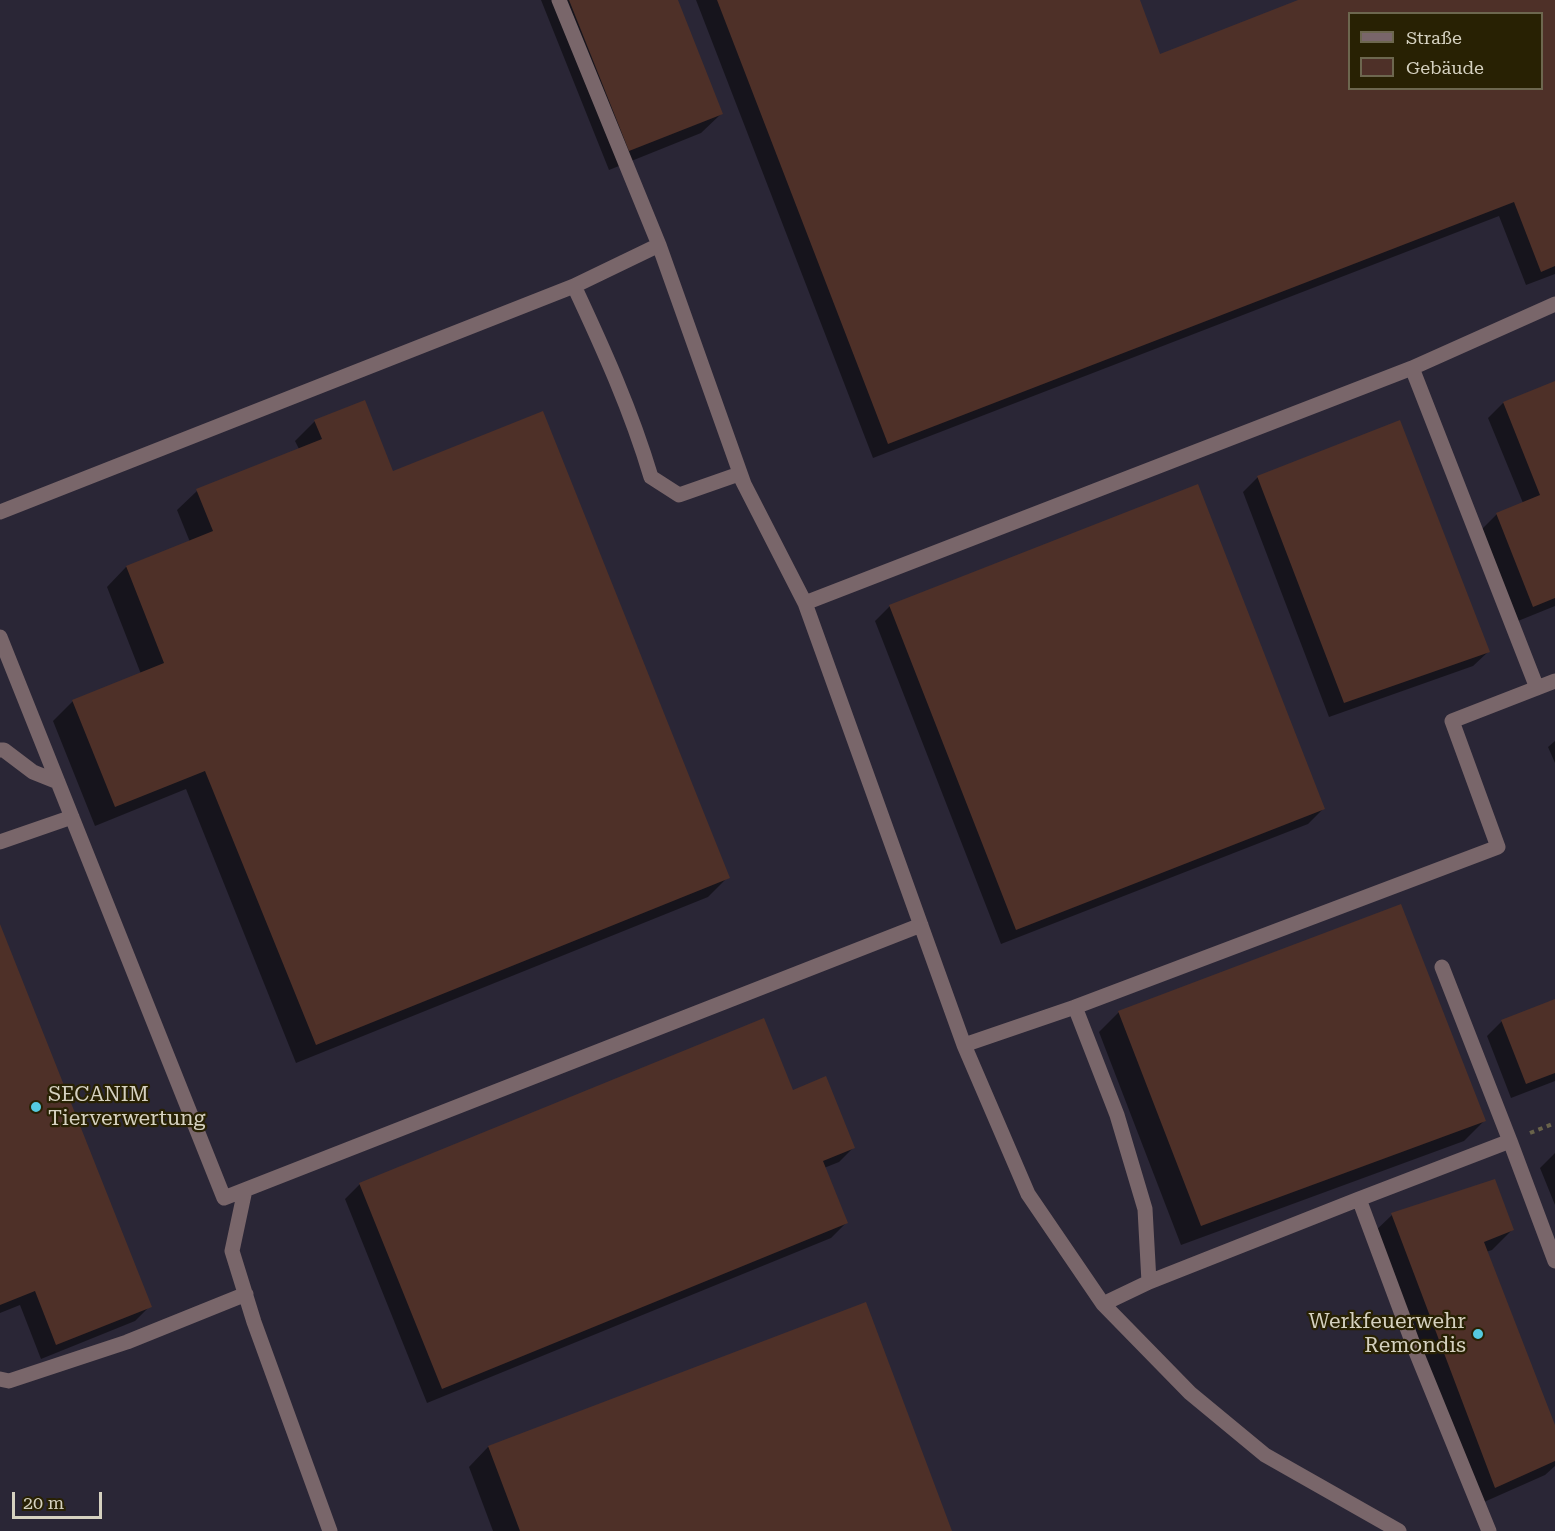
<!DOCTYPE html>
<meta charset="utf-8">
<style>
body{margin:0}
#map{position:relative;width:1555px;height:1531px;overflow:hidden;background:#282103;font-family:"Roboto Serif",serif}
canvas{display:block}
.legend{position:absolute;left:1348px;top:12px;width:195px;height:78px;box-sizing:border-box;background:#282103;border:2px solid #6d674f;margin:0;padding:8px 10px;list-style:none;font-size:18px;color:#d5d1c0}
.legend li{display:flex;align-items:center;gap:12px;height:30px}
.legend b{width:30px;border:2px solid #6d674f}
.scale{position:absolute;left:12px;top:1492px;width:90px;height:27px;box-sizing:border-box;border:3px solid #d5d1c0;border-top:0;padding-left:8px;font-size:18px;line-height:21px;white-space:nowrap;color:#d5d1c0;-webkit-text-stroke:4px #282103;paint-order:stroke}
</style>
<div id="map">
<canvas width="1555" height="1531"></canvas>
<ul class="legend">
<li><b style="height:8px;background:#79666a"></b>Straße</li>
<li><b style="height:16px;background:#4e3028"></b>Gebäude</li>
</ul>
<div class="scale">20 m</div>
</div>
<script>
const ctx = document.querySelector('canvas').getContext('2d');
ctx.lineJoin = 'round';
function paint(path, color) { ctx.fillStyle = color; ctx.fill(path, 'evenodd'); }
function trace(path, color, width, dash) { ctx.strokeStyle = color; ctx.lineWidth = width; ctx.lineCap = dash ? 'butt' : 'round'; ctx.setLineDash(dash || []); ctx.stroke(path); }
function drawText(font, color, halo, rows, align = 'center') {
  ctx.font = font + ' "Roboto Serif",serif'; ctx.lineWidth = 4.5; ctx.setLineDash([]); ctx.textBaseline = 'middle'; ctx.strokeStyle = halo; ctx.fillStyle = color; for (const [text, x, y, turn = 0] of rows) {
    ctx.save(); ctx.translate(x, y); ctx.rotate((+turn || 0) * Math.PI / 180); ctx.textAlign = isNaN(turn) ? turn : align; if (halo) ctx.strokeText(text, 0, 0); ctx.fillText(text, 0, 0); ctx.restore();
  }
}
paint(new Path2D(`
 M0 0H1555V1531H0ZM1350 14H1542V88H1350Z`), '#2a2636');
paint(new Path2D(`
 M541 0H676L721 114 701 133 609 170Z
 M696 0H1138L1159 56 1303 0H1555V274L1526 285 1499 216 873 458ZM1350 14H1542V88H1350Z
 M1555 382V606L1518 621 1482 529 1497 514 1523 503 1488 418 1503 403Z
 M315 421 392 473 728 877 708 897 296 1063 186 789 95 826 53 721 73 701 141 674 107 587 126 567 190 542 177 510 197 491 299 449 295 441Z
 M1258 477 1488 652 1473 666 1329 717 1243 492Z
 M890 606 1323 809 1308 824 1001 944 875 621Z
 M1555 741V763L1548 747Z
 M0 927 150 1306 135 1321 41 1359 20 1305 0 1313Z
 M1555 1000V1081L1511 1098 1487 1036 1502 1021Z
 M1119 1012 1484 1121 1464 1141 1181 1245 1099 1032Z
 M792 1092 854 1147 839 1162 824 1168 846 1223 831 1238 427 1403 345 1199 360 1184Z
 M1555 1153V1205L1540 1168Z
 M1392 1215 1512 1230 1492 1250 1486 1252 1555 1429V1466L1545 1475 1475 1506 1372 1234Z
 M865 1304 951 1531H493L469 1467 488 1447Z`), '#0007');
paint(new Path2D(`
 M569 0H678L723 114 629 151Z
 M717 0H1140L1160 54 1298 0H1555V266L1541 272 1514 202 888 444ZM1350 14H1542V88H1350Z
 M1555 381V598L1533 607 1496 513 1540 495 1503 402Z
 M365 400 393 471 543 411 730 878 316 1045 205 771 115 807 72 700 164 663 126 566 213 531 196 489 322 439 314 420Z
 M1400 420 1490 652 1344 703 1257 476Z
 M1198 484 1325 809 1016 930 889 605Z
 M1401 904 1486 1121 1201 1226 1118 1011Z
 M0 924 152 1307 56 1345 35 1291 0 1305Z
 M1555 999V1073L1526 1084 1501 1020Z
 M764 1018 793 1090 826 1076 855 1148 823 1161 848 1223 442 1389 359 1183Z
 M1495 1179 1514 1230 1484 1242 1555 1425V1461L1495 1488 1391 1213Z
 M866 1302 952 1531H520L488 1446Z`), '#4e3028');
trace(new Path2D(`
 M1530 1133 1555 1123`), '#69634a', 4, [4.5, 4.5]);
trace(new Path2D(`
 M559 0 659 245
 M1412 368 1537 688
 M744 484 659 245 574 286C603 348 631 410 651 477L679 495 739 474 744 484 805 603
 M0 512 574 286
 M0 637 224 1198 921 925
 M0 750H4L33 772 58 782
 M0 842 72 817
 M1442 967 1510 1141
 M964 1045 1075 1007
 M245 1190 232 1251 254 1322 330 1531
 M1149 1282 1145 1209 1117 1115 1075 1007 1498 847 1452 721 1555 681
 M1103 1304 1149 1282 1359 1199
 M0 1379 9 1381 127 1342 246 1294
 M1399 1531 1265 1455 1190 1393 1103 1304 1028 1194 964 1045 805 603 1412 368 1555 304
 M1489 1531 1416 1352 1359 1199 1510 1141 1555 1261`), '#79666a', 15);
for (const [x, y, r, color] of [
 [36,1107,6,"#55cadf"],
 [1478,1334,6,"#55cadf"]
]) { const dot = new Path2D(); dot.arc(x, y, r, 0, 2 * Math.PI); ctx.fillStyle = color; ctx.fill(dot); trace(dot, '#282103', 2); }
drawText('21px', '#d5d1c0', '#282103', [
 ["SECANIM",48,1095],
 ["Tierverwertung",48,1119],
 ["Werkfeuerwehr",1466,1322,"right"],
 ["Remondis",1466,1346,"right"]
], 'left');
</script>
